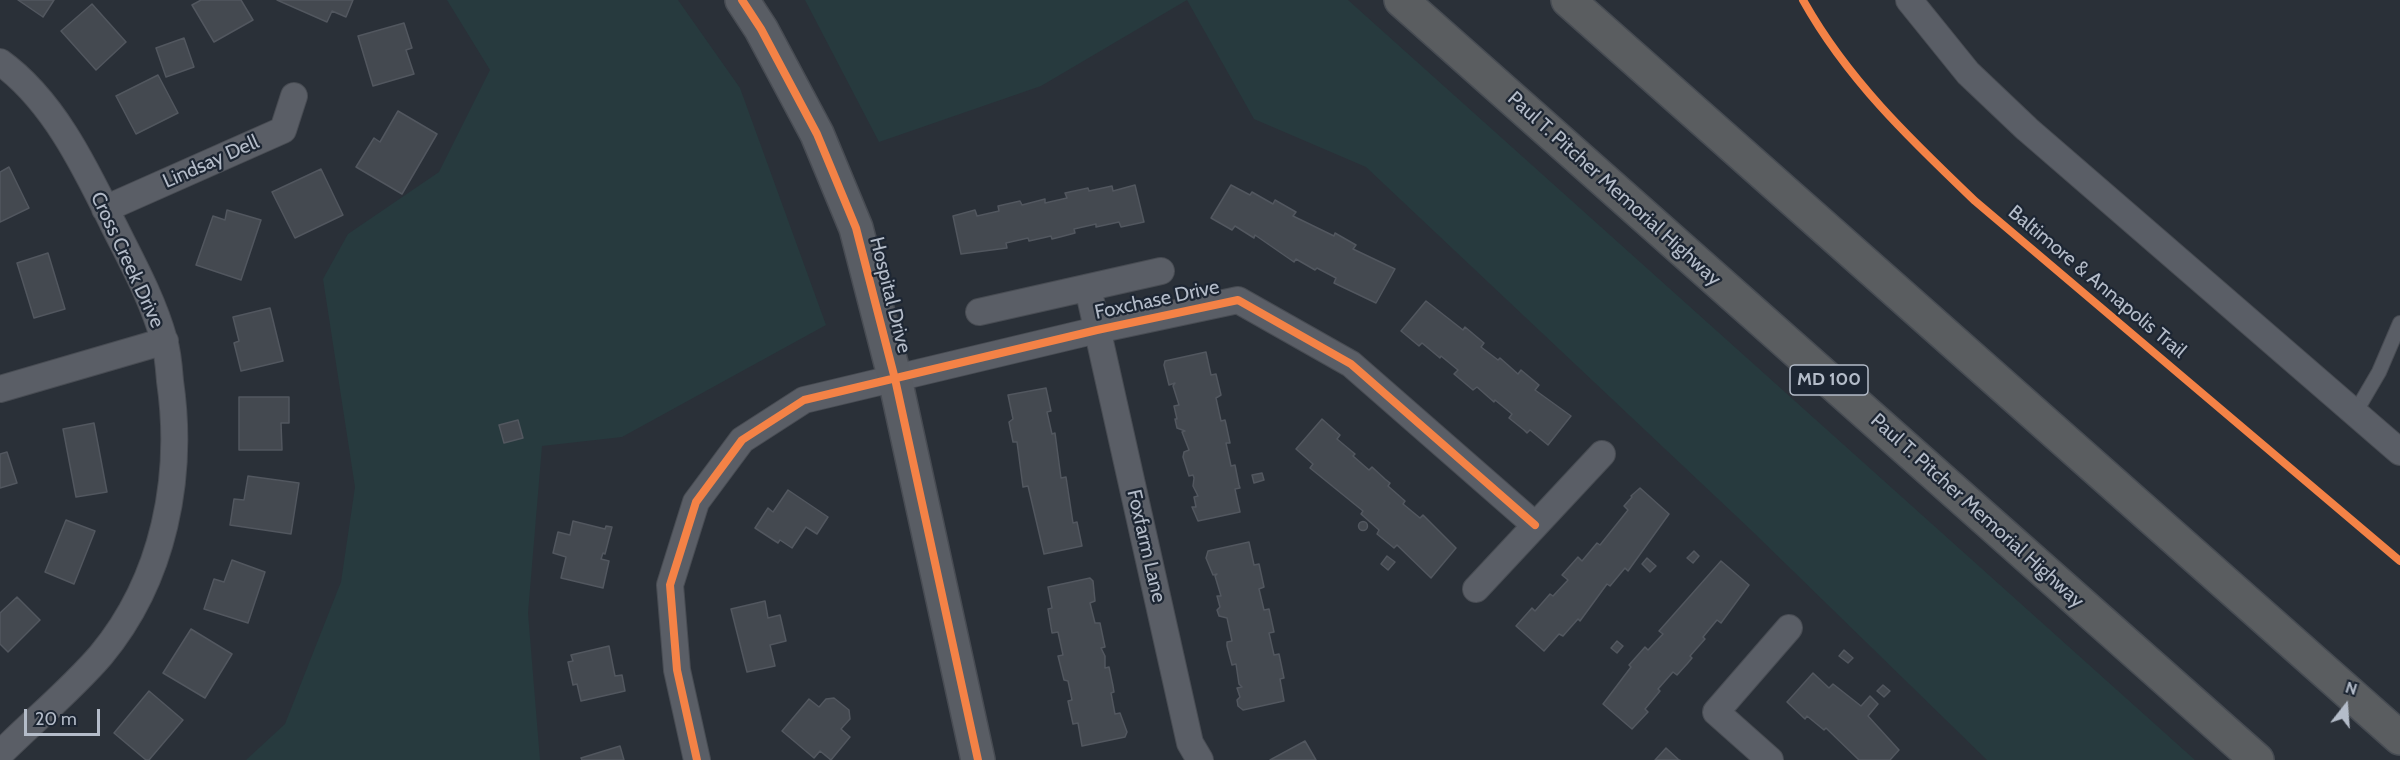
<!DOCTYPE html>
<style>
body{margin:0}
#map{position:relative;width:2400px;height:760px;overflow:hidden;background:#2a3038;font-family:Cabin,sans-serif}
canvas{display:block}
.north{position:absolute;left:2316px;top:676px;width:60px;height:60px;-webkit-text-stroke:4px #1d2633;paint-order:stroke;rotate:17deg;font-size:16px;font-weight:700;line-height:24px;text-align:center;color:#b4bcc9}
.north::after{content:'';display:block;margin:auto;width:21px;height:27px;background:#b4bcc9;clip-path:polygon(50% 0,100% 100%,50% 72%,0 100%)}
.scale{position:absolute;left:24px;top:709px;width:76px;height:27px;box-sizing:border-box;border:3px solid #b4bcc9;border-top:0;padding-left:8px;font-size:18px;line-height:21px;white-space:nowrap;color:#b4bcc9;-webkit-text-stroke:4px #1d2633;paint-order:stroke}
</style>
<div id="map">
<canvas width="2400" height="760"></canvas>
<div class="north">N</div>
<div class="scale">20 m</div>
</div>
<script>
const ctx = document.querySelector('canvas').getContext('2d');
ctx.lineJoin = 'round';
function paint(path, color) { ctx.fillStyle = color; ctx.fill(path, 'evenodd'); }
function trace(path, color, width, dash) { ctx.strokeStyle = color; ctx.lineWidth = width; ctx.lineCap = dash ? 'butt' : 'round'; ctx.setLineDash(dash || []); ctx.stroke(path); }
function drawText(font, color, halo, rows, align = 'center') {
  ctx.font = font + ' Cabin,sans-serif'; ctx.lineWidth = 4.5; ctx.setLineDash([]); ctx.textBaseline = 'middle'; ctx.strokeStyle = halo; ctx.fillStyle = color; for (const [text, x, y, turn = 0] of rows) {
    ctx.save(); ctx.translate(x, y); ctx.rotate((+turn || 0) * Math.PI / 180); ctx.textAlign = isNaN(turn) ? turn : align; if (halo) ctx.strokeText(text, 0, 0); ctx.fillText(text, 0, 0); ctx.restore();
  }
}
paint(new Path2D(`
 M447 0H678L740 88 826 325 622 437 542 446 528 613 540 760H246L285 724 341 582 355 487 323 279 348 234 439 172 490 70Z
 M805 0H1348L2195 760H1987L1751 530 1366 167 1254 119 1187 0 1041 86 879 142Z`), '#273a3e');
const building = new Path2D(`
 M18 0H54L43 17Z
 M201 0H241L253 20 214 42 192 5Z
 M277 0H353L346 17 332 11 327 22Z
 M92 4 126 42 96 70 61 31Z
 M404 23 412 48 406 50 414 74 373 86 358 36Z
 M184 38 194 67 166 77 156 48Z
 M158 75 178 113 136 134 116 96Z
 M398 111 437 134 402 194 356 167 374 138 380 142Z
 M9 167 29 208 0 222V172Z
 M321 169 343 215 295 238 272 192Z
 M1135 185 1144 222 1121 227 1119 222 1096 227V224L1074 229 1075 233 1060 237 1052 239 1051 236 1029 241 1028 238 1006 243 1007 248 961 254 953 216 975 210 977 216 999 211 998 206 1020 201 1022 205 1045 199V203L1067 198 1065 193 1088 188 1089 191 1112 186 1113 191Z
 M1231 185 1250 195 1252 192 1273 204 1275 200 1296 212 1293 216 1334 236 1335 233 1356 245 1353 249 1395 269 1376 303 1334 283 1336 278 1317 268 1315 270 1296 259 1294 262 1255 235 1254 238 1235 226 1232 230 1211 218Z
 M227 210 261 220 241 280 196 265 213 216 225 220Z
 M48 253 65 309 34 318 17 263Z
 M1426 301 1463 330 1465 327 1484 343 1481 347 1498 360 1500 358 1518 374 1521 370 1539 385 1535 390 1571 416 1548 445 1530 430 1527 433 1524 430 1509 418 1512 414 1495 400 1494 402 1477 387 1473 390 1454 374 1458 370 1441 356 1440 358 1422 343 1419 346 1401 331Z
 M270 308 283 361 241 371 234 343 239 341 233 317Z
 M1206 352 1211 375 1216 374 1221 395 1216 398 1221 421 1225 420 1226 424 1230 443H1226L1231 466 1235 465 1239 485 1240 488 1235 489 1240 512 1198 521 1192 507H1196L1194 497 1198 496 1193 486 1194 478 1193 475 1189 476 1183 457 1184 452 1189 450 1182 432 1185 431 1177 428 1175 419H1177L1174 406 1179 405 1173 386 1175 383 1169 385 1164 365 1165 361Z
 M1046 388 1051 411 1047 412 1052 434 1055 433 1061 478 1066 477 1073 523 1077 522 1082 546 1044 554 1028 486 1023 487 1017 442H1013L1009 422 1013 419 1008 395Z
 M239 397H289V423H281L282 450H239Z
 M1322 419 1340 435 1337 439 1355 454 1353 456 1369 470 1372 467 1385 479 1390 483 1388 486 1405 501 1403 504 1420 518 1423 515 1456 548 1431 578 1397 545 1394 548 1377 534 1379 530 1361 514 1363 511 1310 468 1313 464 1296 449Z
 M518 420 523 438 504 443 499 425Z
 M94 423 107 492 76 497 63 429Z
 M7 452 17 483 0 488V454Z
 M1262 473 1264 480 1254 483 1252 475Z
 M248 476 299 483 291 534 230 525 234 499 244 500Z
 M1640 488 1669 514 1628 571 1625 568 1610 586 1607 584 1580 621 1578 619 1563 636 1559 634 1544 651 1516 626 1532 608 1535 611 1550 594 1553 596 1568 580 1562 575 1578 557 1582 561 1597 543 1600 545 1628 510 1624 506 1632 497 1631 496Z
 M788 490 828 517 817 534 806 527 792 548 780 540 778 543 755 528 768 508 773 512Z
 M66 520 95 531 74 584 45 572Z
 M573 521 605 529 606 526 612 527 605 554 603 553 601 559 609 561 603 588 561 578 566 557 553 553 558 532 570 535Z
 M1358.5 526a4.5 4.5 0 1 1 9 0a4.5 4.5 0 1 1-9 0Z
 M1249 542 1254 565 1259 564 1264 587 1259 589 1264 610 1269 609 1274 632 1269 633 1274 655 1279 654 1284 678 1280 679 1284 701 1243 710 1238 706 1237 700 1240 697 1237 688 1242 687 1239 684 1236 664 1232 665 1227 646V642L1232 641 1227 618 1219 616 1217 610 1220 607 1217 596H1221L1215 576 1217 574 1213 575 1206 558 1208 551Z
 M1694 551 1699 556 1693 563 1687 558Z
 M1387 556 1395 562 1388 570 1381 564Z
 M1647 558 1656 566 1650 572 1642 564Z
 M232 560 265 572 248 623 204 609 214 579 224 582Z
 M1721 561 1749 585 1721 623 1717 620 1703 637 1705 639 1690 656 1692 658 1687 664 1677 675 1673 672 1658 689 1660 691 1645 709 1648 712 1632 729 1603 704 1631 667 1629 665 1645 647 1648 650 1663 634 1659 631Z
 M1090 578 1093 581 1095 601 1090 603 1095 623H1100L1101 628 1105 647 1101 648 1105 656V668L1109 667 1113 686 1114 692 1111 693 1115 714 1120 713 1127 732 1125 737 1082 746 1078 723 1073 724 1068 701 1072 700 1068 681 1064 680 1058 656 1063 655 1058 632 1052 633 1048 609 1052 608 1048 587Z
 M17 597 40 620 8 652 0 644V613Z
 M765 601 768 618 780 615 786 641 770 645 775 666 747 672 731 609Z
 M191 629 232 654 205 698 163 673Z
 M1617 641 1623 646 1617 653 1611 648Z
 M609 646 615 676 622 675 625 691 581 701 577 684 573 685 568 662 573 661 571 655Z
 M1844 650 1853 658 1848 663 1839 656Z
 M1813 673 1829 688 1833 684 1861 706 1870 696 1878 704 1868 716 1899 750 1890 760H1859L1826 728 1824 730 1807 716 1805 719 1787 702Z
 M1883 685 1890 691 1884 697 1877 691Z
 M149 691 183 720 149 760H146L114 733Z
 M834 698 849 710 850 719 841 729 850 737 831 760 820 751 814 758 782 731 809 699 819 707 826 699Z
 M1305 741 1316 760H1270Z
 M620 746 624 760H582L581 758Z
 M1666 748 1679 760H1680H1655Z`);
paint(building, '#444950');
trace(building, '#52575f', 1.5);
const lane = new Path2D(`
 M2355 413 2379 372 2400 323`);
const street = new Path2D(`
 M1909 0 1968 73 2027 129 2400 452
 M0 62C53 100 85 167 113 224 132 262 153 300 164 340 168 353 169 368 170 381 184 477 164 579 101 655 71 690 33 721 0 754
 M105 209 283 130 294 96
 M1088 288 1190 743 1200 760
 M979 312 1161 271
 M0 389 165 341
 M1476 589 1602 454
 M697 760 677 670 670 585 696 502 742 440 804 400 1097 330 1238 300 1351 364 1535 525
 M1770 760 1716 712 1789 628`);
const secondary = new Path2D(`
 M742 0 761 29 817 134 856 228 895 379 978 760`);
const highway = new Path2D(`
 M1401 0 2257 760
 M1568 0 2400 738`);
trace(lane, '#484c53', 16);
trace(street, '#484c53', 28);
trace(secondary, '#484c53', 36);
trace(highway, '#474c53', 36);
trace(lane, '#5a5e66', 14);
trace(street, '#5a5e66', 26);
trace(secondary, '#595d64', 33);
trace(highway, '#5a5d60', 33);
trace(new Path2D(`
 M742 0 761 29 817 134 856 228 895 379 978 760
 M1803 0C1847 79 1910 139 1975 201L2400 561
 M697 760 677 670 670 585 696 502 742 440 804 400 1097 330 1238 300 1351 364 1535 525`), '#f48246', 8);
for (const [x, y, w] of [
 [1829,380,78]
]) { const box = new Path2D(); box.roundRect(x - w / 2, y - 15, w, 30, 4.5); ctx.fillStyle = '#1d2633'; ctx.fill(box); trace(box, '#b4bcc9', 1.5); }
drawText('bold 18px', '#b4bcc9', null, [
 ["MD 100",1829,380]
]);
drawText('20px', '#b4bcc9', '#1d2633', [
 ["Lindsay Dell",211,162,-24],
 ["Paul T. Pitcher Memorial Highway",1614,189,42],
 ["Cross Creek Drive",127,260,65],
 ["Baltimore & Annapolis Trail",2097,282,40],
 ["Hospital Drive",890,295,76],
 ["Foxchase Drive",1157,300,-12],
 ["Paul T. Pitcher Memorial Highway",1977,511,42],
 ["Foxfarm Lane",1146,546,77]
]);
</script>
